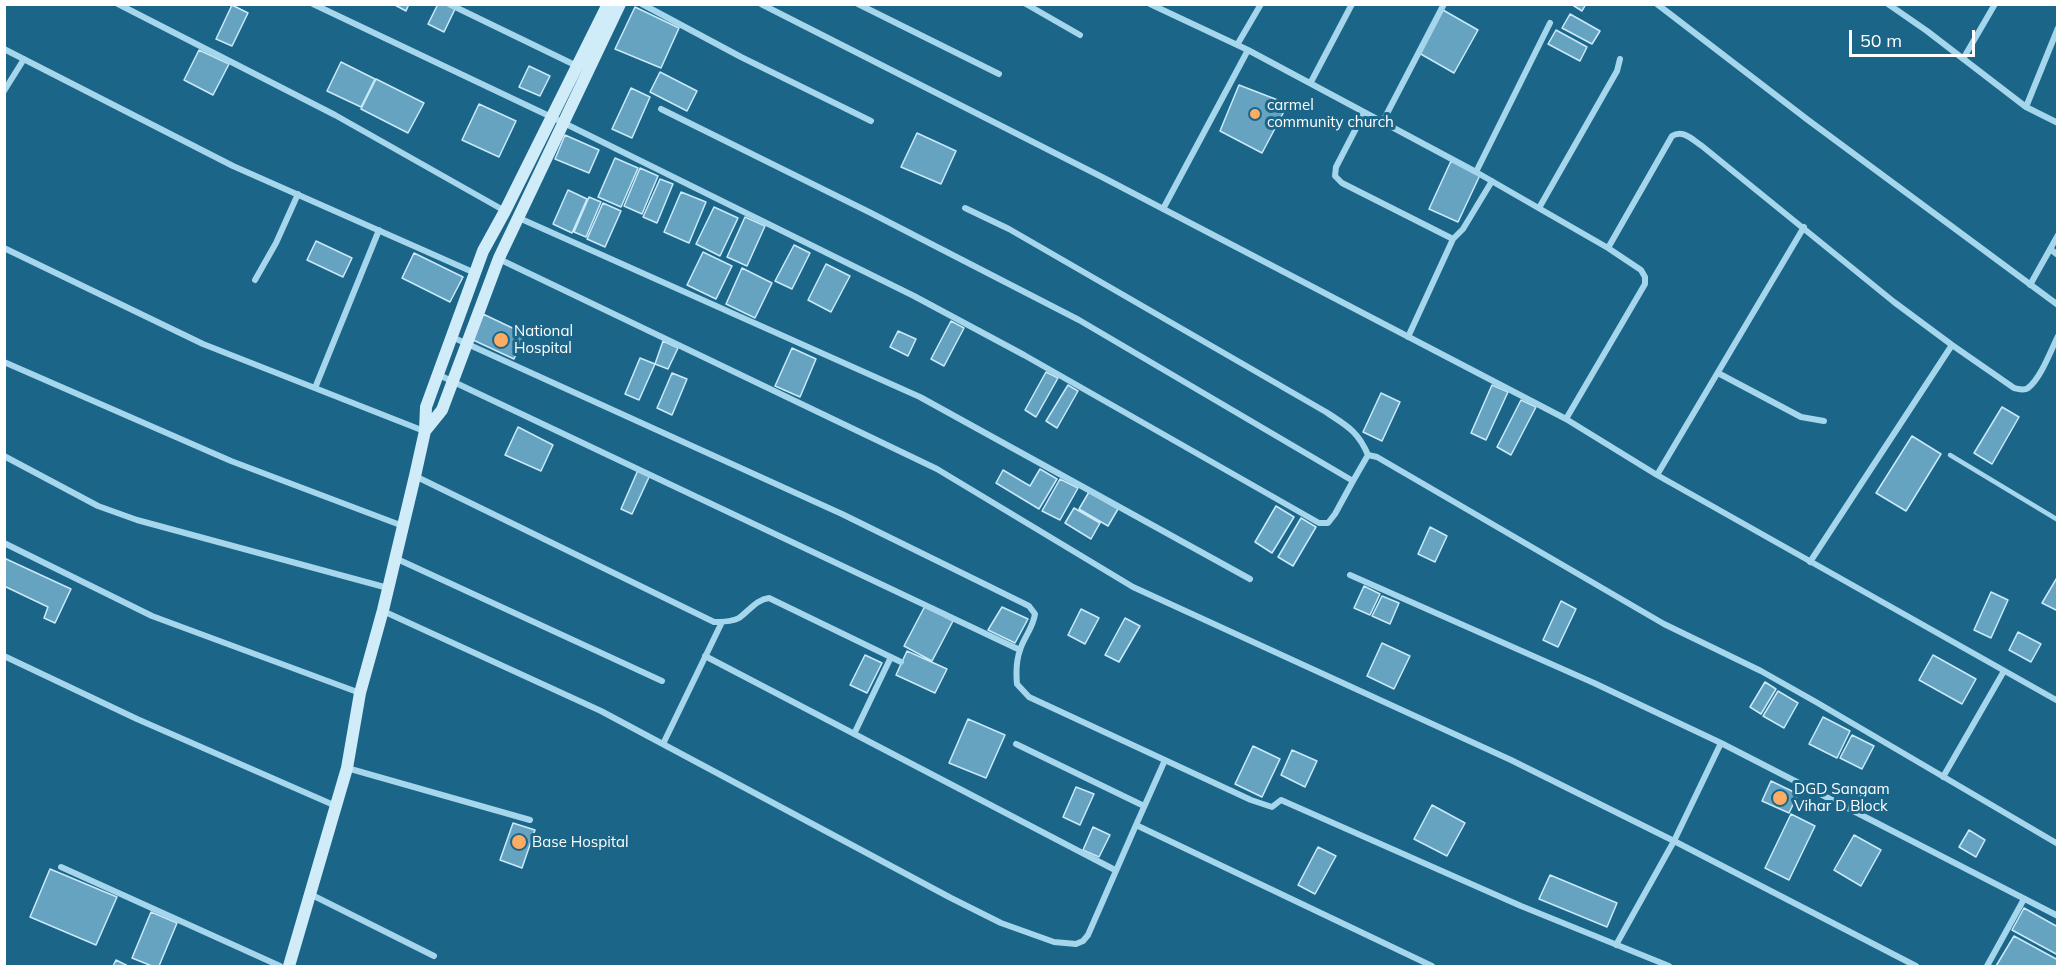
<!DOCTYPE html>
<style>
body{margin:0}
#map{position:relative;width:2062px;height:971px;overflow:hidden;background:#1b6589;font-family:Mulish,sans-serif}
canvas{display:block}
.frame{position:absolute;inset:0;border:6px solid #fff;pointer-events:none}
.scale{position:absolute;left:1849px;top:30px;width:126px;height:27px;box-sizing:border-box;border:3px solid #fff;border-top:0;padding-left:8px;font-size:18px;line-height:21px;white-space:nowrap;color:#fff;-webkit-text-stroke:4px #1b6589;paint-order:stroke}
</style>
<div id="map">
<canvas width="2062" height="971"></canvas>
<div class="frame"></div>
<div class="scale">50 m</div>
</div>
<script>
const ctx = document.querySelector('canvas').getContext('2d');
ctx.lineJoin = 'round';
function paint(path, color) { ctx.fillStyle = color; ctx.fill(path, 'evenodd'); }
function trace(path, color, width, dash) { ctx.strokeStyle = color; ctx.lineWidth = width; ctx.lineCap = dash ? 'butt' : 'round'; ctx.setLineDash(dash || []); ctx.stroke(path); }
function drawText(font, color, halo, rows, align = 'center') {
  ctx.font = font + ' Mulish,sans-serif'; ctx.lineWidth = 6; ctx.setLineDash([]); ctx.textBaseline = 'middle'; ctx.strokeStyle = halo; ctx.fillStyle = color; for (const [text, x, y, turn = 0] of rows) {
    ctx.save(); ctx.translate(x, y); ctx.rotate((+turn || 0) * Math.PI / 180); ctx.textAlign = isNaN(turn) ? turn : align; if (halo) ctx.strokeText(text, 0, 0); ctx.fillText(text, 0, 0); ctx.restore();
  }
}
const building = new Path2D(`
 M393 4H409L406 11Z
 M438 4H445L455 9 444 32 428 24Z
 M1571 4H1586L1582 11Z
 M232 5 248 13 232 46 216 39Z
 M635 7 679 28 661 68 615 49Z
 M1443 10 1478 30 1454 73 1419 53Z
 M1570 14 1600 31 1592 44 1562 28Z
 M1556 30 1587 47 1580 61 1548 44Z
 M199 50 229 64 213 95 184 80Z
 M341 62 375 79 361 107 327 91Z
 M529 66 550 76 540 96 519 87Z
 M660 72 697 91 687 111 650 92Z
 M376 79 424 103 408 133 361 109Z
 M1239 85 1288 104 1262 153 1220 131Z
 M631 88 650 97 632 138 612 129Z
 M479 104 516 121 499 157 462 140Z
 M917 133 956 151 941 184 901 167Z
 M565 135 599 150 589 173 555 159Z
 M615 158 638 168 621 207 598 197Z
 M1451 161 1480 175 1458 222 1429 209Z
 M640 168 658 176 642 214 624 206Z
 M660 179 673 184 657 223 643 217Z
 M568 190 587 199 572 233 553 224Z
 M681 192 706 202 689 243 664 232Z
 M589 197 601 202 586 237 574 232Z
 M603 203 621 211 605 247 587 239Z
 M714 207 738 218 720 256 696 244Z
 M745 217 765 226 747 266 727 257Z
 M316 241 352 258 343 277 307 260Z
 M794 245 810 253 792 289 775 281Z
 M703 252 732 266 716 299 687 285Z
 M414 253 463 277 450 302 402 278Z
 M826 264 850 276 831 312 808 300Z
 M742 268 772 283 755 318 726 304Z
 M483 314 525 334 514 359 471 339Z
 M951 321 964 328 944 366 931 359Z
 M898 331 916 339 908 356 890 347Z
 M663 341 678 348 668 369 655 364Z
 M792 348 816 359 800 397 775 386Z
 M640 358 655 364 639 400 625 394Z
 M1046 372 1058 378 1036 417 1025 410Z
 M672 373 687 379 672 415 657 408Z
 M1068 385 1078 391 1057 428 1046 421Z
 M1492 385 1508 392 1486 440 1471 433Z
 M1381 393 1400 402 1382 441 1363 432Z
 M1521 400 1536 407 1511 455 1497 447Z
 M2002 407 2019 417 1992 464 1974 453Z
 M518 427 553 445 541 471 505 455Z
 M1912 436 1941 454 1906 511 1876 493Z
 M1040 469 1057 479 1039 509 996 483 1003 470 1030 486Z
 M638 470 650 475 632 514 621 509Z
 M1060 479 1078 488 1060 520 1042 511Z
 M1089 492 1118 509 1108 526 1079 509Z
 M1276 506 1294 517 1272 553 1255 542Z
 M1074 508 1100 523 1091 539 1065 523Z
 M1301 518 1316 527 1293 566 1278 557Z
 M1430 527 1447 536 1435 562 1418 554Z
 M4 558 71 589 55 623 44 618 48 607 4 586Z
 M2058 576V611L2042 603Z
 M1364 586 1380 594 1370 615 1354 608Z
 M1991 592 2008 600 1991 638 1974 630Z
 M1382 596 1399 603 1390 624 1372 616Z
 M1561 601 1576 609 1558 647 1543 640Z
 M925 606 953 621 932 661 904 646Z
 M1002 607 1028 619 1015 643 988 630Z
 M1081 609 1099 618 1085 644 1068 635Z
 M1125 618 1140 626 1119 662 1105 655Z
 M2018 632 2041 644 2031 662 2009 650Z
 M1382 643 1410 656 1394 689 1367 676Z
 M907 651 947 669 935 693 896 675Z
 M865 655 882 663 867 693 850 685Z
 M1933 655 1976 679 1962 704 1919 680Z
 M1765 682 1776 689 1761 714 1750 707Z
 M1778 691 1798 703 1784 728 1763 716Z
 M1823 717 1850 731 1837 758 1809 744Z
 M968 719 1005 735 986 778 949 763Z
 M1852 735 1874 746 1862 769 1840 758Z
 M1253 746 1280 759 1262 797 1235 784Z
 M1292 750 1317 761 1305 787 1281 775Z
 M1771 781 1798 794 1789 813 1762 801Z
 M1076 787 1094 794 1080 825 1063 817Z
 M1432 805 1465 823 1447 856 1414 839Z
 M1791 814 1815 826 1789 880 1765 868Z
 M513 823 535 830 522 868 500 860Z
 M1093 827 1110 835 1099 857 1083 850Z
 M1969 830 1985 840 1976 857 1959 847Z
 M1854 835 1881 850 1861 886 1834 870Z
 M1318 847 1336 856 1315 894 1298 885Z
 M50 869 117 897 96 945 30 917Z
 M1550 875 1617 903 1607 927 1539 899Z
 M2024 908 2058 927V955L2012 930Z
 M151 912 177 923 159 966H152L132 958Z
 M2014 936 2058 960V966H1996Z
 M116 960 128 966H113Z`);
paint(building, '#66a3c0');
trace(building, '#caeaf9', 1.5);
trace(new Path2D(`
 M1950 455 2058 520`), '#a5d6ec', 4.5);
trace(new Path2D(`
 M118 4 335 115 505 211
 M313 4 564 123 914 296 1024 355 1319 523H1328L1335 514 1353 481
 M449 4 577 66
 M642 4 741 57 871 121
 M761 4 1102 177 1566 419 1657 475 2058 701
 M858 4 999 74
 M1026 4 1080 35
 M1150 4 1248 50 1476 172 1608 248 1641 270 1645 277V284L1566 419
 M1657 4 1808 120 2058 305
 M1888 4 1927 31 2026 107 2058 123
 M1237 45 1261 4
 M4 49 233 166 475 273
 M1963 59 1995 4
 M1311 82 1352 4
 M4 91 24 59
 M2026 107 2058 28
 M661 109 871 213 1079 320 1353 481 1368 455 1377 457 1664 624 1761 671 1816 702 2058 844
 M1364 113 1336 167 1335 176 1342 183 1453 239 1463 229 1492 181
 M1382 123 1444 4
 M1476 172 1550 23
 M965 208 1009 229 1326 412C1347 426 1358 431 1368 455
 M1539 208 1617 71 1620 59
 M1163 209 1248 50
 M519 218 920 397 1250 579
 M4 248 203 344 424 431
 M1608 248 1672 136C1683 129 1693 140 1702 146L1894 302 1952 345 2014 388C2019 389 2024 391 2028 388 2041 378 2051 350 2058 336
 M2050 249 2058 255
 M499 259 937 469 1133 587 1511 760 1674 841 1916 966
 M255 280 276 243 298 194
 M2030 285 2058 235
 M452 337 842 514 1029 606 1035 614C1033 628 1024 637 1020 650 1016 661 1016 673 1017 684L1029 697 1251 800 1272 807 1281 800 1521 906 1669 966
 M1408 337 1453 239
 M4 362 231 461 403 526
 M1718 373 1801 417 1824 421
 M439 375 1020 650
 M315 388 379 230
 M4 456 98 506 137 520 388 588
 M1657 475 1804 227
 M415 476 714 622C722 622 732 622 739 618 749 611 757 599 769 598L901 662
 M4 543 152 616 360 693
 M395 558 662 681
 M1810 562 1952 345
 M1350 575 1594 683 1721 743 2058 916
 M383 611 601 711 951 898 1001 923 1054 942 1076 944 1083 941 1088 935 1136 825 1432 966
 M4 656 137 719 336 806
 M705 656 1115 870
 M854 734 891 657
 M663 744 722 622
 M1016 744 1144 806
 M347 768 530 820
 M1943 777 2004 671
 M1136 825 1165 760
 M61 867 280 966
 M310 894 434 956
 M1616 945 1674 841 1721 743
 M1987 966 2024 899`), '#a5d6ec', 6);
trace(new Path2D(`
 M425 431 442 410 499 258 620 4
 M289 966 347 768 360 693 383 610 415 476 425 431 426 407 483 251 505 211 608 4`), '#d1ecf9', 12);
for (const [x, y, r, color] of [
 [1255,114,6,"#fdac62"],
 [501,340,8,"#fdac62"],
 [1780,798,8,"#fdac62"],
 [519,842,8,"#fdac62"]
]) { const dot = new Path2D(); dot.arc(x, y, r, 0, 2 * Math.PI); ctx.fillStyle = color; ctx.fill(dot); trace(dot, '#1b6589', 2); }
drawText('15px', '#fff', '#1b6589', [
 ["carmel",1267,105],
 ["community church",1267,122],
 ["National",514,331],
 ["Hospital",514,348],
 ["DGD Sangam",1794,789],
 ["Vihar D Block",1794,806],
 ["Base Hospital",532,842]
], 'left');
</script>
